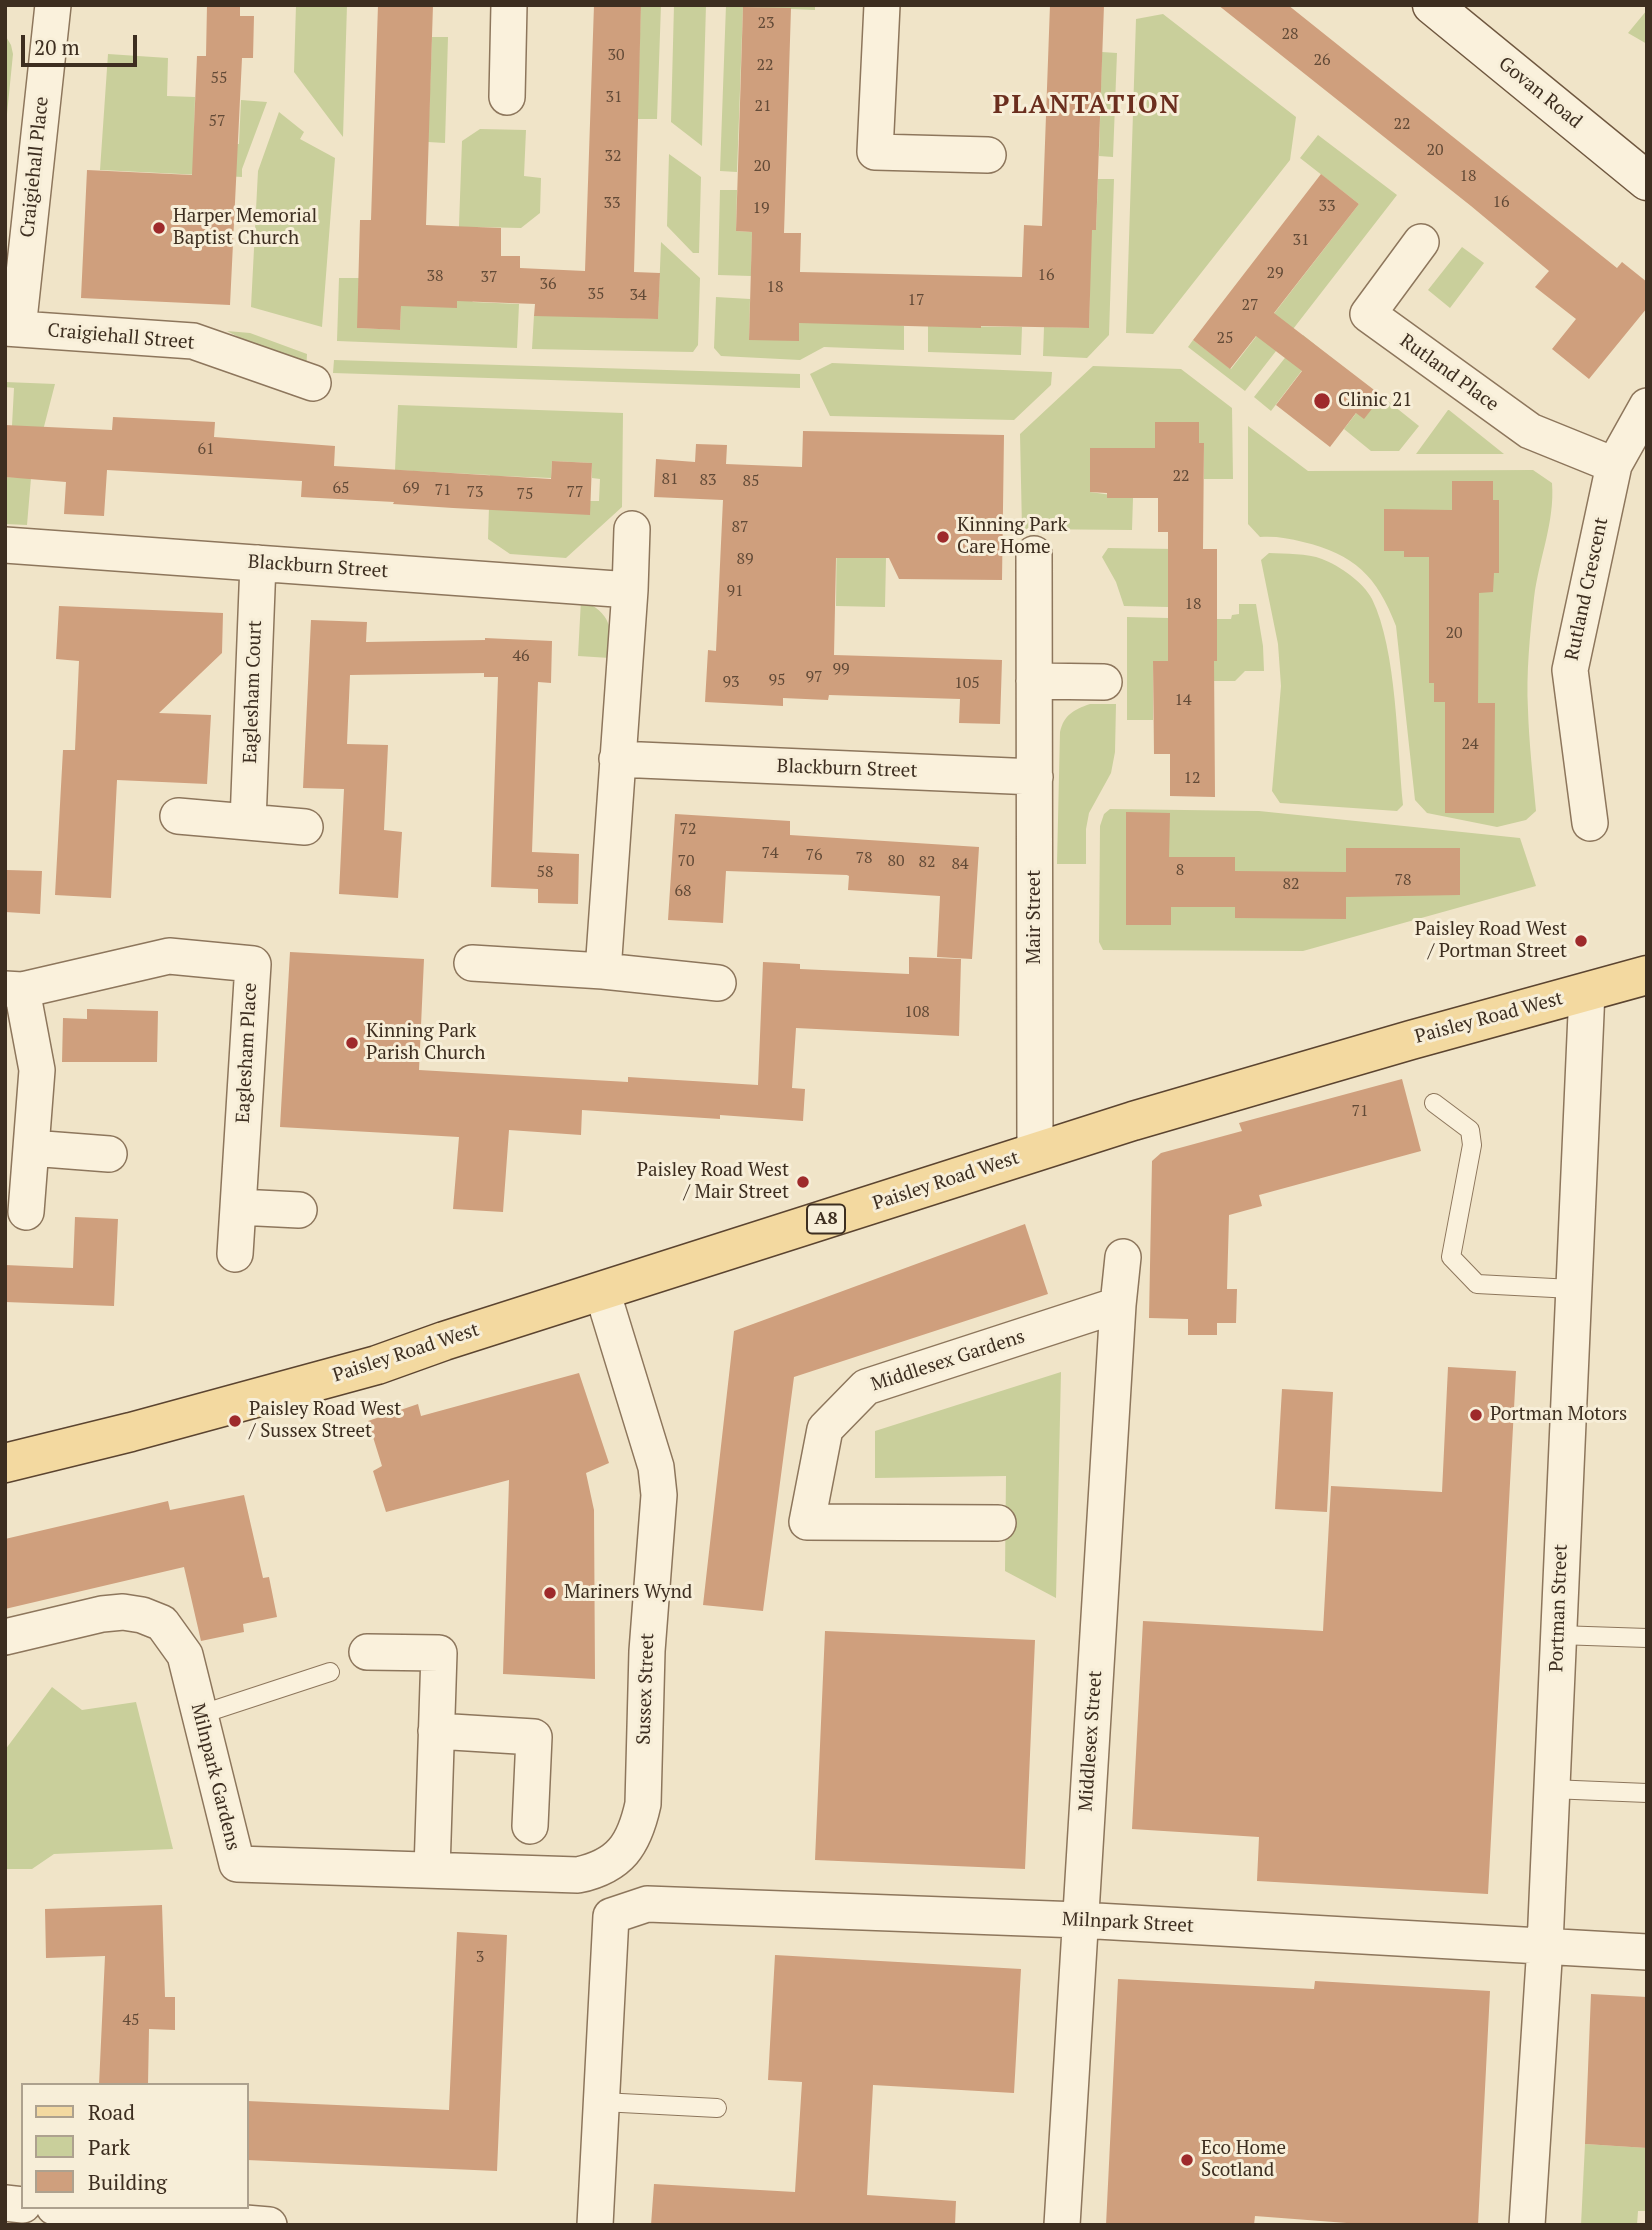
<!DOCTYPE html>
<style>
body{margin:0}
#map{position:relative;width:1652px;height:2230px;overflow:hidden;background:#f0e4c8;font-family:"PT Serif",serif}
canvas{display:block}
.frame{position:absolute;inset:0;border:7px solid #3d2e20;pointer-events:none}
.legend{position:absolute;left:21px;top:2083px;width:228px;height:126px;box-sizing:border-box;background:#f7eed8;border:2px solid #ada18e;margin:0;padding:9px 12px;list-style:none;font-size:21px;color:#3d2e20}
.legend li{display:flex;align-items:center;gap:14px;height:35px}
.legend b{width:35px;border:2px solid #ada18e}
.scale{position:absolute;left:21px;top:35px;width:116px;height:32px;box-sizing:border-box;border:4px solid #3d2e20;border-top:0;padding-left:9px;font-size:21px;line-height:24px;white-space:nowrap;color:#3d2e20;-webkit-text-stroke:5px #f7eed8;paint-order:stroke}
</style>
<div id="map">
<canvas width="1652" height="2230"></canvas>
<div class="frame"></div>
<ul class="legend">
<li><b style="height:9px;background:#f3d9a0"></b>Road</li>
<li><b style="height:19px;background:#c9cf9b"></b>Park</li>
<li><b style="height:19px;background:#cf9f7d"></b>Building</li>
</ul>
<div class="scale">20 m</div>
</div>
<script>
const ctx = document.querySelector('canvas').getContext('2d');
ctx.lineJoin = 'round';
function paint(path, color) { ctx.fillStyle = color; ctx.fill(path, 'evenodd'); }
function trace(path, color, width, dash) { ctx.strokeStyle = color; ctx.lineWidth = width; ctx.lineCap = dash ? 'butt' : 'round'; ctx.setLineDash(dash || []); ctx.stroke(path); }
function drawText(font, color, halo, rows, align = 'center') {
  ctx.font = font + ' "PT Serif",serif'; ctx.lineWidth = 6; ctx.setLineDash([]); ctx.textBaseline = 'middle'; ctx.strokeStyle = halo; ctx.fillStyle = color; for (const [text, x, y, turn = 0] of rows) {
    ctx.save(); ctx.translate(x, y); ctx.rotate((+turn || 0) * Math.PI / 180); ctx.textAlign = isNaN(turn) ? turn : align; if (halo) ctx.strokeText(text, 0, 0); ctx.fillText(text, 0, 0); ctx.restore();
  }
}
paint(new Path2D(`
 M296 5H347L343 137 294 72Z
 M641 5H661L657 119H637Z
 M674 5H706L702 146 671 122Z
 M726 5H815V10L743 7 737 172 720 171Z
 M1647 10V44L1628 33Z
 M1163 14 1296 117 1290 160 1153 334 1126 333 1136 19Z
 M5 35 11 45 13 54 5 134Z
 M432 37H448L445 143 428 142Z
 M1102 52 1117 53 1113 157 1099 156Z
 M108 54 168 58 167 96 195 97 194 143 239 144 241 100 267 102 242 169V177L100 170Z
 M279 112 304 132 300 139 335 158 322 327 251 307 258 171Z
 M480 129 526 130 524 176 541 178 540 213 521 228 478 227 477 254H458L462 141Z
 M1318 135 1397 195 1245 391 1188 347 1193 340 1231 369 1359 204 1300 158Z
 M669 154 701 177 699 253H693L667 226Z
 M1098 179H1114L1109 335 1087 358 1043 356 1044 327 1089 328 1090 280 1054 279 1071 229 1096 230Z
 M720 190H737L736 231 752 232 751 276 718 275Z
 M661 242 700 278 698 345 693 352 532 349 534 315 658 319Z
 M1462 247 1484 263 1450 308 1428 290Z
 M339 278H359L358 328 400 330 401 306 458 285 473 302 519 304 517 348 337 341Z
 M716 297 750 299 749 340 800 300 904 326V350L824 347 800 360 721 356 714 348Z
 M928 326 1022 327 1021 355 928 352Z
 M227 331 250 333 307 354 306 372Z
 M1303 335 1319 348 1271 411 1254 397Z
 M334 360 800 374V388L333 373Z
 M832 363 1052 372 1051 385 1014 420 830 416 810 374Z
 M1093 366 1181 369 1232 408 1233 479H1204V443H1199V422H1156L1155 462 1132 448H1090V492L1133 498 1132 530 1022 529 1020 434Z
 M5 382 55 384 39 446 11 444 14 388 5 387Z
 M1374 390 1419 426 1399 451H1371L1344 429Z
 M398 405 623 413 622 507 566 558 510 554 488 539 490 475 395 470ZM552 461 592 463V478L600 479 599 501H590L500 476 551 478Z
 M1448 410H1449L1504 454H1416Z
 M1248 426 1308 471 1533 470 1552 483C1555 522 1539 558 1534 598 1530 634 1526 673 1528 710 1529 743 1533 777 1536 811L1526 820 1497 827 1427 813 1415 800 1396 626C1377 576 1354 554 1303 542 1288 538 1275 536 1260 537L1248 524Z
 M5 477 31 478 27 525 5 524Z
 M837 511 886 558 885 607 836 606Z
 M1108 548 1175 549 1168 607 1124 606 1116 582 1102 557Z
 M1269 553C1286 554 1307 553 1322 559 1340 566 1363 582 1372 599 1397 650 1397 746 1403 805L1397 811 1280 803 1272 791 1281 686 1278 644 1261 560Z
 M581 600C612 613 612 628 610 658L578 656Z
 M1239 604H1256L1263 646 1264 671H1245L1235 681H1213L1214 661 1217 660V619H1231L1232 615 1239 614Z
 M1127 617 1168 618 1175 661 1153 662V720H1127Z
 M1090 704H1116L1115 752 1111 773 1089 813 1086 829V864H1057L1060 732C1064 715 1073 710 1090 704Z
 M1110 809 1259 811 1520 838 1536 886 1303 951 1103 950 1099 942 1100 826 1104 814Z
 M1061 1372 1056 1598 1005 1571 1006 1476 875 1478V1431Z
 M52 1687 82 1710 136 1702 173 1849 54 1854 32 1869H5V1750Z
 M1585 2144 1647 2148V2211H1638L1637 2225H1581Z`), '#c9cf9b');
paint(new Path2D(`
 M207 5H240V16H254L253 58H242L230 305 81 298 87 170 192 175 197 56H206Z
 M378 5H433L426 225 501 228V256H520V268L585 271 594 5H641L634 272 660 273 658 319 534 316 535 304 457 301V308L401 306 400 330 357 328 360 220H371Z
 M1050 5H1104L1096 230H1092L1089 328 981 326V328L799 323V341L749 340 752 232 736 231 743 7 791 8 784 233H801L800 272 1022 277 1024 225 1042 226Z
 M1218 5H1288L1617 268 1622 262 1647 282V308L1589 379 1552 349 1576 319 1535 287 1549 271 1471 206Z
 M1321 174 1359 204 1274 313 1382 396 1364 419 1356 413 1330 447 1276 405 1302 371 1256 336 1230 369 1193 340Z
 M113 417 215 422 214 437 335 446 334 466 551 479 552 461 592 463 590 515 453 508 393 504 394 502 301 497 302 481 107 470 104 516 64 514 66 482 5 477V425L112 430Z
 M1155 422H1199V443H1204L1203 549H1217V661H1214L1215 797 1170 796V754H1154L1153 661H1168V532H1158V498H1107V493L1090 492V448H1155Z
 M803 431 1004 435 1002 580 899 579 889 558H836L834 655 1002 660 1000 724 959 723 960 699 829 695 828 700 783 698V706L705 702 708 650 716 651 723 500 654 497 656 459 695 462 696 444 727 445 726 464 802 467Z
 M1452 481H1493V500H1499V573H1494L1493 592 1479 593 1478 703H1495L1494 813H1445V702H1434V683H1429V557H1404V551H1384V509L1452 510Z
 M59 606 223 613 222 653 159 713 211 715 207 784 117 780 111 898 55 895 63 750H75L79 661 56 659Z
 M311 620 367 622 366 642 485 640V638L552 641 551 683 538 682 532 852 579 854 578 904 538 903V889L491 887 498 677H484V673L350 675 347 744 388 745 384 830 402 832 398 898 339 894 344 789 303 788Z
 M1126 812 1170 813 1169 857H1235V871L1346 872V848H1460V895L1346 897V919L1235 918V907H1171V925H1126Z
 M675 814 790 821V835L979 847 972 959 937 957 940 896 848 890 849 876 847 875 726 871 723 923 668 920Z
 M7 870 42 871 40 914 5 912Z
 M290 952 424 959 419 1070 628 1082V1077L758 1085 763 962 800 964V969L909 974V957L961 959 959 1036 796 1028 792 1088 805 1089 803 1121 720 1115V1119L582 1110 581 1135 509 1130 503 1212 453 1209 459 1137 280 1127Z
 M87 1009 158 1011 157 1062H62L63 1018 87 1019Z
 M1402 1079 1421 1151 1259 1195 1262 1206 1229 1215 1227 1289H1237L1236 1323H1217V1335H1188V1319L1149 1318 1152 1161 1161 1153 1242 1131 1239 1123Z
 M75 1217 118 1219 114 1306 5 1302V1265L73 1268Z
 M1025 1224 1048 1294 794 1377 763 1611 703 1605 734 1331Z
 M1448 1367 1516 1371 1488 1894 1257 1881 1259 1837 1132 1829 1143 1621 1323 1631 1331 1486 1442 1492Z
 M579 1373 609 1463 586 1473 594 1510 595 1679 503 1674 509 1480 386 1512 373 1471 382 1466 368 1421 418 1404 421 1416Z
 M1282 1389 1333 1392 1327 1512 1275 1509Z
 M244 1495 263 1578 269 1577 277 1617 243 1624 244 1632 201 1641 184 1567 5 1609V1539L168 1501 170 1510Z
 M825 1631 1035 1640 1025 1869 815 1860Z
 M162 1905 165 1997H175V2030L149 2029 148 2085H99L105 1956 46 1958 45 1909Z
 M457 1932 507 1935 497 2171 247 2160V2101L449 2110Z
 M775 1955 1021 1969 1014 2093 873 2085 867 2195 956 2201 955 2225H651L654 2184 795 2192 802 2082 768 2080Z
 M1118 1979 1314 1989 1315 1981 1490 1991 1478 2225H1373L1255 2216 1254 2225H1106Z
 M1591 1994 1647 1997V2148L1585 2144Z`), '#cf9f7d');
const lane = new Path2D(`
 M1434 1103 1470 1130 1472 1145 1451 1257 1477 1284 1572 1289
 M1558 1635 1647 1638
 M199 1715 330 1672
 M1551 1789 1647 1793
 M602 2102 717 2108`);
const street = new Path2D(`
 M882 5 875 152 988 155
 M507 97 509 5
 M1421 242 1368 314 1530 431 1614 465
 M5 328 193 341 313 383
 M18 329 53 5
 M5 545 630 590
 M1034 554 1035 1152
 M1034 681 1104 682
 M617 759 1035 777
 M178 816 305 827
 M248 822 258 563
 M1590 823 1570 670 1614 465 1647 406
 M472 963 603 971 718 983
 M603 971 630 590 632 529
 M5 989 22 990 169 956 253 964 238 1207 299 1210
 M22 990 37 1070 26 1212
 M31 1148 109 1154
 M235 1254 238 1207
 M998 1523 807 1522 825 1429 866 1387 1118 1305
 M5 1637 102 1614 123 1612 142 1615 162 1623 185 1655 237 1864 578 1875C620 1866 634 1845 643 1804L647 1651 659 1495 656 1467 602 1291
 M367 1652 439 1653 432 1870
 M436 1731 534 1737 530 1826
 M5 2203 23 2205
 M54 2207 269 2225
 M595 2225 611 1916 647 1904 1079 1920 1647 1952
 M1062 2225 1118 1305 1123 1257
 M1527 2225 1545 1945 1587 991`);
const secondary = new Path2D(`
 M1432 5 1647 181`);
const primary = new Path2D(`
 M5 1463 131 1432 377 1365 444 1341 1133 1121 1411 1040 1647 975`);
trace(lane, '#8d765c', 20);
trace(street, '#8d765c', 38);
trace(secondary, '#6f573f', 41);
trace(primary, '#5b4430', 41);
trace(lane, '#faf1dc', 18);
trace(street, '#faf1dc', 35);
trace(secondary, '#faf1dc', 38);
trace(primary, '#f3d9a0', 38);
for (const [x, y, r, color] of [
 [159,228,7,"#9e2a2b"],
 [1322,401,9,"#9e2a2b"],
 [943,537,7,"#9e2a2b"],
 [1581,941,7,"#9e2a2b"],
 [352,1043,7,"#9e2a2b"],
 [803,1182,7,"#9e2a2b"],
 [1476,1415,7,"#9e2a2b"],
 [235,1421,7,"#9e2a2b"],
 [550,1593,7,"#9e2a2b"],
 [1187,2160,7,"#9e2a2b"]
]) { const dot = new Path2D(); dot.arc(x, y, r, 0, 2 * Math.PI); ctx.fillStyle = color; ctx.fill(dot); trace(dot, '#f7eed8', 2.5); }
drawText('16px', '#624a37', null, [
 ["23",766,23],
 ["28",1290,34],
 ["30",616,55],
 ["26",1322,60],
 ["22",765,65],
 ["55",219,78],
 ["31",614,97],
 ["21",763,106],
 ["57",217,121],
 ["22",1402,124],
 ["20",1435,150],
 ["32",613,156],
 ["20",762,166],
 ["18",1468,176],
 ["16",1501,202],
 ["33",612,203],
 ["33",1327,206],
 ["19",761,208],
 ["31",1301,240],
 ["29",1275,273],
 ["16",1046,275],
 ["38",435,276],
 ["37",489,277],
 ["36",548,284],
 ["18",775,287],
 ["35",596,294],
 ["34",638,295],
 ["17",916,300],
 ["27",1250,305],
 ["25",1225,338],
 ["61",206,449],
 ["22",1181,476],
 ["81",670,479],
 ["83",708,480],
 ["85",751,481],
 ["65",341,488],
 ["69",411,488],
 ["71",443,490],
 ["73",475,492],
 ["77",575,492],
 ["75",525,494],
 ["87",740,527],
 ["89",745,559],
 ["91",735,591],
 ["18",1193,604],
 ["20",1454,633],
 ["46",521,656],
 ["99",841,669],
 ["97",814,677],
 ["95",777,680],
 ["93",731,682],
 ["105",967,683],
 ["14",1183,700],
 ["24",1470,744],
 ["12",1192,778],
 ["72",688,829],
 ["74",770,853],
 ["76",814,855],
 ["78",864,858],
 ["70",686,861],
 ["80",896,861],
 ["82",927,862],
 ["84",960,864],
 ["8",1180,870],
 ["58",545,872],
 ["78",1403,880],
 ["82",1291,884],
 ["68",683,891],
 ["108",917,1012],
 ["71",1360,1111],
 ["3",480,1957],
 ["45",131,2020]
]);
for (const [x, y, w] of [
 [826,1219,38]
]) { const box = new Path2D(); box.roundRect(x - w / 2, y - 14.5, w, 29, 5); ctx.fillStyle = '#f7eed8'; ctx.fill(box); trace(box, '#3d2e20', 2); }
drawText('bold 18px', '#3d2e20', null, [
 ["A8",826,1219]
]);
drawText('19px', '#3d2e20', '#f7eed8', [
 ["Govan Road",1540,93,39],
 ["Craigiehall Place",35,167,-84],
 ["Craigiehall Street",121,337,5],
 ["Rutland Place",1449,373,36],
 ["Blackburn Street",318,567,4],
 ["Rutland Crescent",1587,589,-78],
 ["Eaglesham Court",253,692,-88],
 ["Blackburn Street",847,769,2],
 ["Mair Street",1035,917,-90],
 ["Paisley Road West",1489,1018,-15],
 ["Eaglesham Place",247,1053,-87],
 ["Paisley Road West",946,1181,-18],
 ["Paisley Road West",406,1353,-18],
 ["Middlesex Gardens",948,1361,-18],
 ["Portman Street",1559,1608,-88],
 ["Sussex Street",646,1689,-88],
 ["Middlesex Street",1091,1741,-86],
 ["Milnpark Gardens",215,1777,76],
 ["Milnpark Street",1128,1923,3]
]);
drawText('19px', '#3d2e20', '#f7eed8', [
 ["Harper Memorial",173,217],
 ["Baptist Church",173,239],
 ["Clinic 21",1338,401],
 ["Kinning Park",957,526],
 ["Care Home",957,548],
 ["Paisley Road West",1567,930,"right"],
 ["/ Portman Street",1567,952,"right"],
 ["Kinning Park",366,1032],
 ["Parish Church",366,1054],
 ["Paisley Road West",789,1171,"right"],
 ["/ Mair Street",789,1193,"right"],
 ["Paisley Road West",249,1410],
 ["/ Sussex Street",249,1432],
 ["Portman Motors",1490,1415],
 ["Mariners Wynd",564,1593],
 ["Eco Home",1201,2149],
 ["Scotland",1201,2171]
], 'left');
ctx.letterSpacing = '2px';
drawText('bold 26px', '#6b2e1e', '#f7eed8', [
 ["PLANTATION",1087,106]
]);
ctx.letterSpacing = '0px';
</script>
